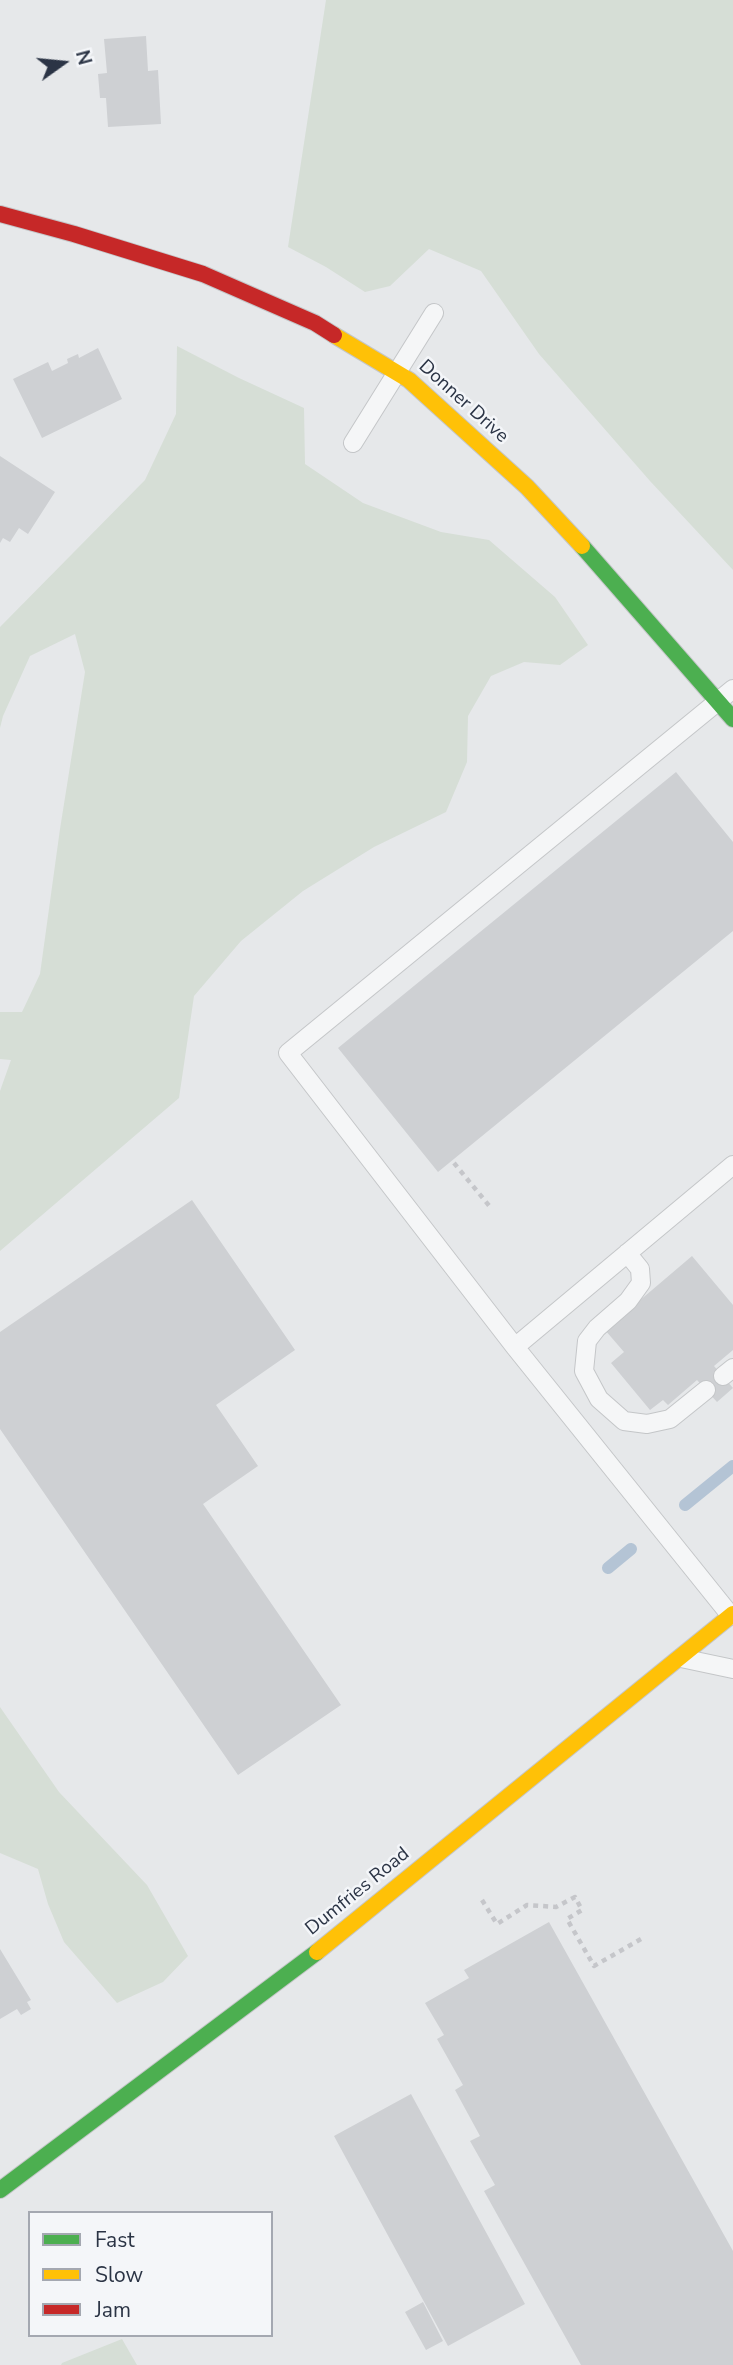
<!DOCTYPE html>
<style>
body{margin:0}
#map{position:relative;width:733px;height:2365px;overflow:hidden;background:#e6e8ea;font-family:"Nunito Sans",sans-serif}
canvas{display:block}
.legend{position:absolute;left:28px;top:2211px;width:245px;height:126px;box-sizing:border-box;background:#f4f6f9;border:2px solid #a4a8b1;margin:0;padding:9px 12px;list-style:none;font-size:21px;color:#2b3445}
.legend li{display:flex;align-items:center;gap:14px;height:35px}
.legend b{width:35px;border:2px solid #a4a8b1}
.north{position:absolute;left:28px;top:28px;width:70px;height:70px;-webkit-text-stroke:5px #f4f6f9;paint-order:stroke;rotate:75deg;font-size:19px;font-weight:700;line-height:28px;text-align:center;color:#2b3445}
.north::after{content:'';display:block;margin:auto;width:24px;height:32px;background:#2b3445;clip-path:polygon(50% 0,100% 100%,50% 72%,0 100%)}
</style>
<div id="map">
<canvas width="733" height="2365"></canvas>
<ul class="legend">
<li><b style="height:9px;background:#4caf50"></b>Fast</li>
<li><b style="height:9px;background:#ffc107"></b>Slow</li>
<li><b style="height:9px;background:#c62828"></b>Jam</li>
</ul>
<div class="north">N</div>
</div>
<script>
const ctx = document.querySelector('canvas').getContext('2d');
ctx.lineJoin = 'round';
function paint(path, color) { ctx.fillStyle = color; ctx.fill(path, 'evenodd'); }
function trace(path, color, width, dash) { ctx.strokeStyle = color; ctx.lineWidth = width; ctx.lineCap = dash ? 'butt' : 'round'; ctx.setLineDash(dash || []); ctx.stroke(path); }
function drawText(font, color, halo, rows, align = 'center') {
  ctx.font = font + ' "Nunito Sans",sans-serif'; ctx.lineWidth = 5; ctx.setLineDash([]); ctx.textBaseline = 'middle'; ctx.strokeStyle = halo; ctx.fillStyle = color; for (const [text, x, y, turn = 0] of rows) {
    ctx.save(); ctx.translate(x, y); ctx.rotate((+turn || 0) * Math.PI / 180); ctx.textAlign = isNaN(turn) ? turn : align; if (halo) ctx.strokeText(text, 0, 0); ctx.fillText(text, 0, 0); ctx.restore();
  }
}
paint(new Path2D(`
 M326 0H733V570L650 481 539 354 481 271 429 249 390 286 365 292 326 267 288 247Z
 M177 346 239 378 304 408 305 464 363 503 441 532 489 540 555 597 588 645 560 665 524 662 491 676 468 716 467 762 446 812 374 847 303 891 241 941 194 996 179 1098 0 1251V1091L11 1060 0 1059V1012H22L40 974 60 829 85 672 75 634 30 656 3 716 0 728V627L145 480 176 414Z
 M0 1707 59 1792 147 1885 188 1956 163 1982 117 2003 64 1942 48 1904 38 1869 0 1853Z
 M122 2339 137 2365H61L62 2363Z`), '#d6ded6');
trace(new Path2D(`
 M685 1505 733 1466
 M608 1568 631 1549`), '#b4c4d5', 12);
paint(new Path2D(`
 M146 36 148 71 158 70 161 124 108 127 106 98H100L98 74 107 73 104 39Z
 M98 348 122 399 42 438 13 379 48 362 52 371 68 363 67 359 78 354 79 358Z
 M0 456 55 492 28 534 19 528 10 542 3 538 0 543Z
 M676 772 733 842V931L438 1172 338 1048Z
 M192 1200 295 1350 216 1405 258 1466 203 1504 341 1705 238 1775 0 1429V1332Z
 M692 1256 733 1305V1350L714 1366 733 1388 717 1402 697 1380 668 1405 663 1400 650 1410 611 1363 624 1352 605 1330Z
 M549 1922 733 2251V2365H581L484 2191 495 2185 470 2141 480 2136 455 2090 463 2085 437 2039 444 2035 425 2003 469 1978 464 1970Z
 M0 1949 31 2000 27 2002 31 2009 21 2015 17 2009 0 2019Z
 M411 2094 525 2304 448 2346 334 2136Z
 M423 2302 443 2341 426 2350 405 2312Z`), '#ced0d3');
const lane = new Path2D(`
 M353 443 434 313
 M627 1253 640 1269 641 1283 628 1301 597 1328 587 1341 584 1371 599 1399 624 1421 647 1424 670 1419 706 1390
 M515 1347 733 1165
 M723 1376 733 1368
 M731 1616 515 1347 288 1053 733 689
 M681 1658 733 1669`);
const fast = new Path2D(`
 M582 546 733 719
 M0 2190 317 1952`);
const slow = new Path2D(`
 M334 335 409 380 527 487 582 546
 M317 1952 733 1614`);
const jam = new Path2D(`
 M0 214 74 234 203 274 315 323 334 335`);
trace(lane, '#c4c6c8', 20);
trace(fast, '#c4c6c8', 18);
trace(slow, '#c4c6c8', 18);
trace(jam, '#c4c6c8', 18);
trace(new Path2D(`
 M454 1163 491 1208
 M482 1900 497 1924 527 1905 556 1907 575 1897 582 1910 567 1919 594 1966 641 1939`), '#c5c6ca', 4.5, [5, 5]);
trace(lane, '#f5f6f7', 18);
trace(fast, '#4caf50', 16);
trace(slow, '#ffc107', 16);
trace(jam, '#c62828', 16);
drawText('19px', '#2b3445', '#f4f6f9', [
 ["Donner Drive",463,402,42],
 ["Dumfries Road",358,1892,-39]
]);
</script>
